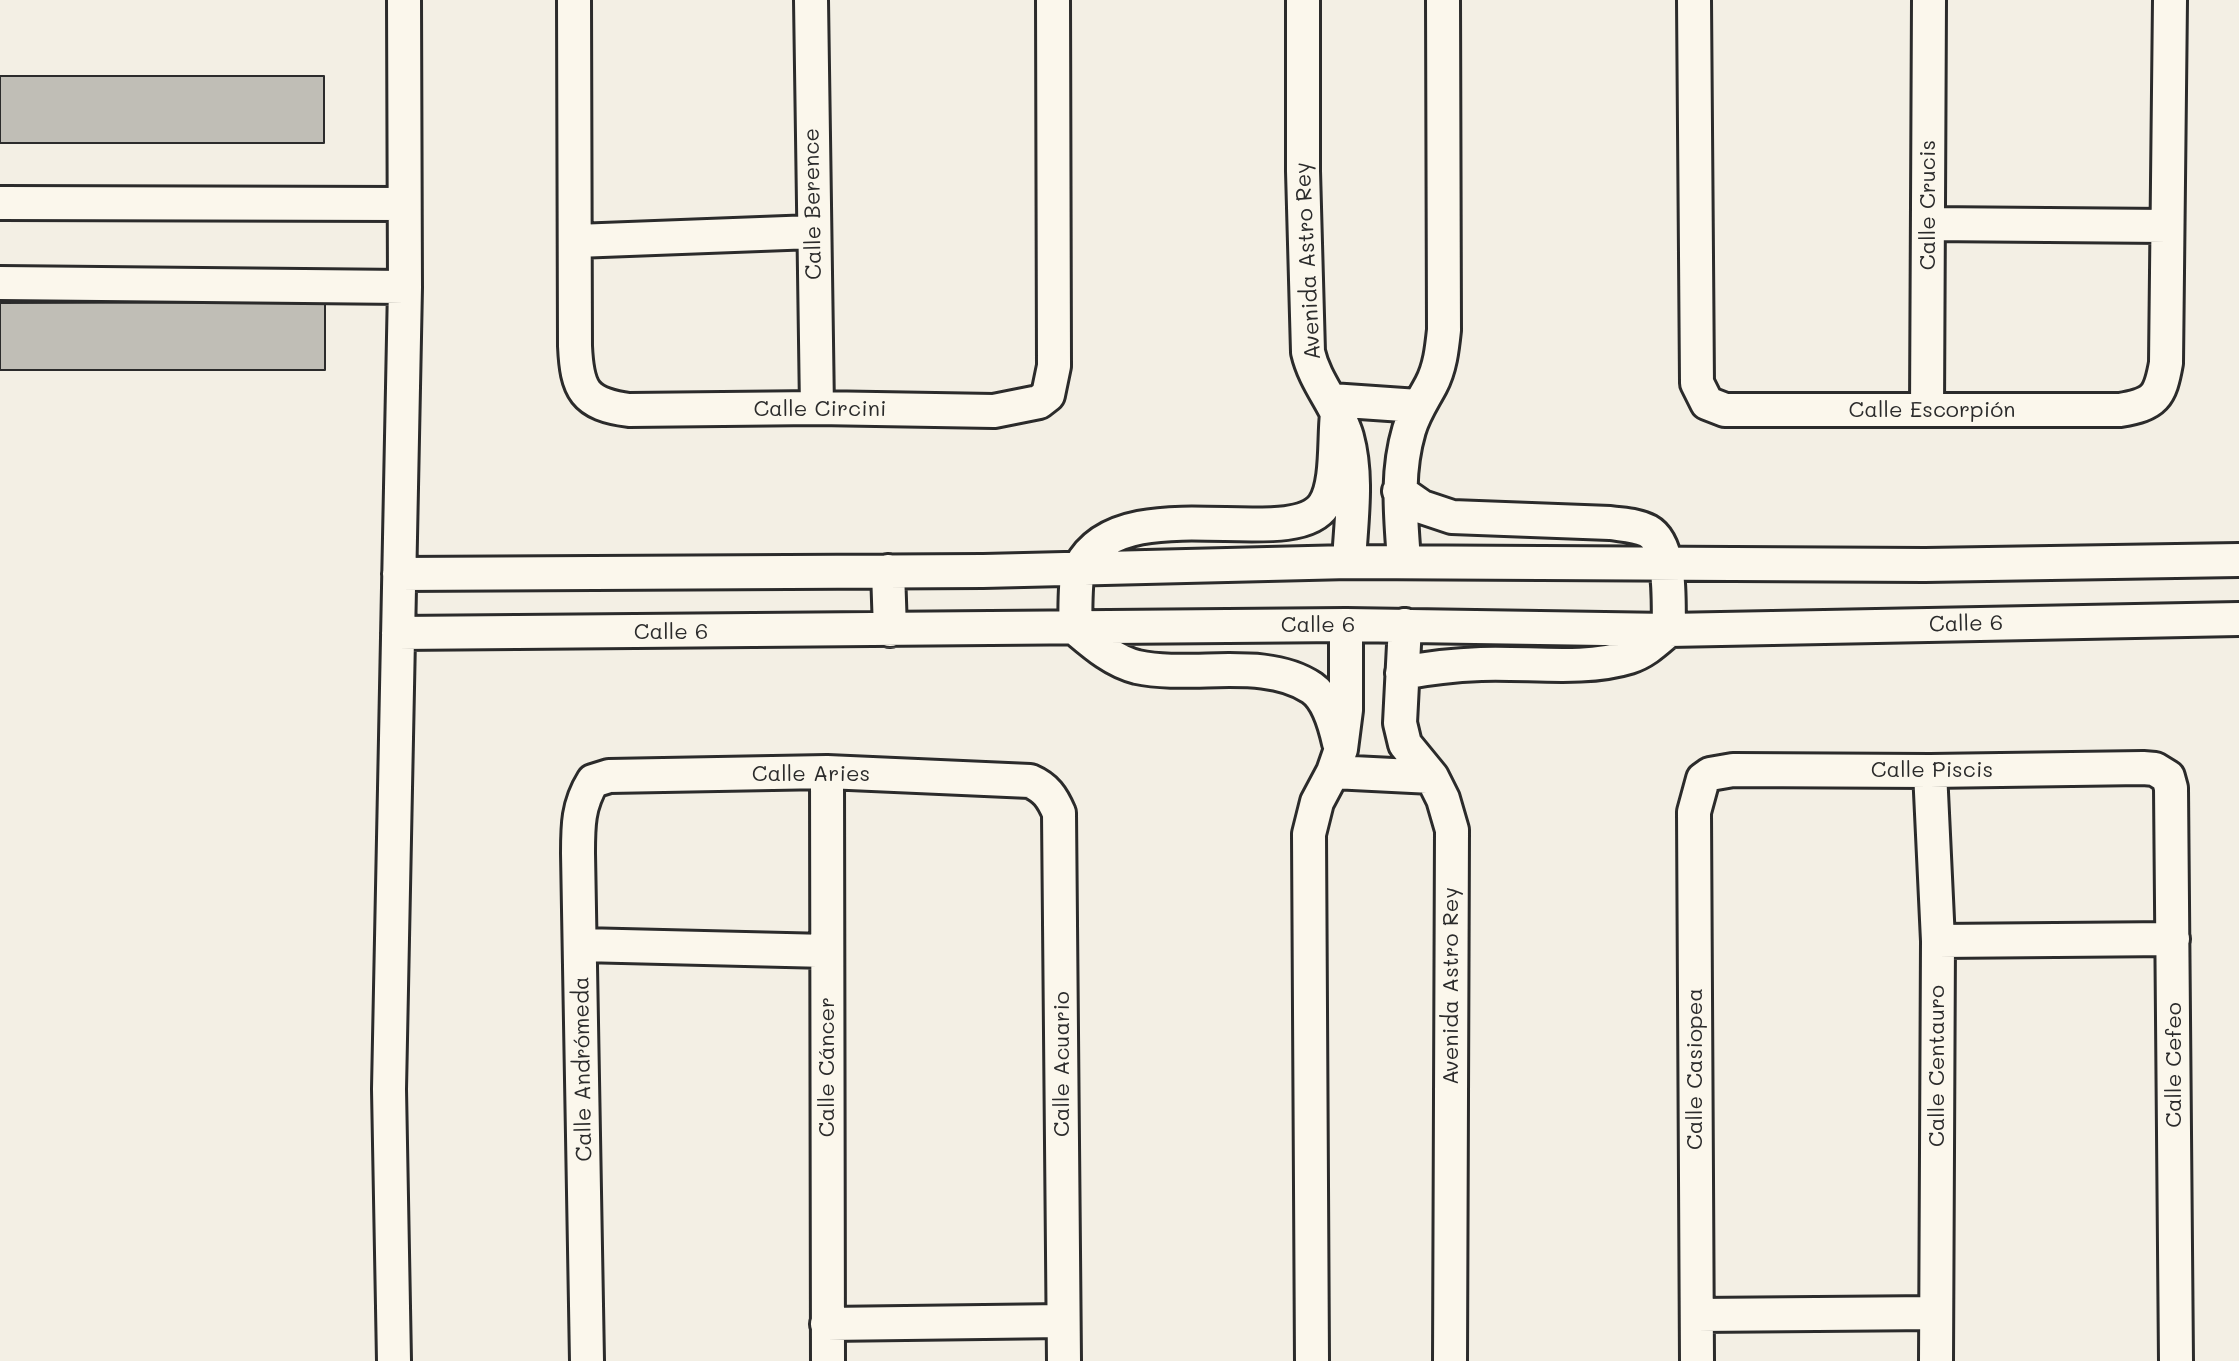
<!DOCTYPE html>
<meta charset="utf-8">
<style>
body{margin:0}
canvas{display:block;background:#f3efe4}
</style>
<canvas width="2239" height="1361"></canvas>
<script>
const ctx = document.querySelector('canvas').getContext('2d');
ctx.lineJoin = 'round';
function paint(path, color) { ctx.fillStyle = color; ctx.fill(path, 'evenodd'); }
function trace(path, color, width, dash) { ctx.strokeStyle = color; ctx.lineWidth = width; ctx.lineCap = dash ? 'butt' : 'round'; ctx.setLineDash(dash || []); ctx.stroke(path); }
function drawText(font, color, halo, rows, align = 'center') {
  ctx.font = font + ' Mali,sans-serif'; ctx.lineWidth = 6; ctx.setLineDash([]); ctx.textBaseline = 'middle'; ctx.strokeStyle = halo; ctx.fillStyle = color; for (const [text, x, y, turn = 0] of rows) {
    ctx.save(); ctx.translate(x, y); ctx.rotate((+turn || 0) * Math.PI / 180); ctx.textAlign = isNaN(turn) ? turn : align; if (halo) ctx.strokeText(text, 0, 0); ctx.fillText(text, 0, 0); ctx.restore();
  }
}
const building = new Path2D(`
 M0 76H324V143H0Z
 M325 302V370H0V303Z`);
paint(building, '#c0beb6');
trace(building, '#2b2b2b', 2);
const minor = new Path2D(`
 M574 0 575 346C577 390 584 404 629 410L817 408 994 411 1039 402 1048 395 1054 366 1053 0
 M811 0 817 408
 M1303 0V171L1308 352C1315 383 1338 406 1347 437 1358 477 1351 521 1349 562
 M1694 0 1697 383 1707 403 1725 410H2120C2155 404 2160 397 2166 363L2170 0
 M0 203 404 204
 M1928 224 2167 226
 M576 241 813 232
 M0 283 405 287
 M1331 400 1418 406
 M1927 410 1929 0
 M1337 414C1334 439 1338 484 1324 505 1292 554 1122 485 1080 567 1074 579 1076 613 1075 628 1094 644 1113 661 1137 667 1192 679 1265 656 1312 688 1328 699 1335 725 1339 743
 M1399 491 1422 507 1452 517 1610 523C1623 525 1637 525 1648 531 1673 545 1668 604 1669 630 1656 641 1645 652 1629 657 1584 671 1528 662 1481 664 1454 665 1428 668 1402 673
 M1404 561C1401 516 1396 474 1409 430 1414 413 1423 400 1431 385 1440 368 1442 349 1444 330L1443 0
 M888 571 890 630
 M399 574 983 571 1349 562 1925 565 2239 560
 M1405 625 1400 723 1405 744 1432 777 1443 799 1452 830 1450 1361
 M398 633 1346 625 1669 630 2239 619
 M1930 771 1938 941 1936 1361
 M827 772 828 1361
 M1333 772 1432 777
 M1938 941 2173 939
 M581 945 827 951
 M1697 1315 1936 1313
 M827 1324 1063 1321
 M394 1361 389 1089 405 287 404 0
 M587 1361 578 853C578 826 578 805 593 781L609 776 827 772 1030 781C1046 788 1052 797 1059 813L1064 1361
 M1312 1361 1309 834 1317 802 1333 772 1341 749 1346 710V625
 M1697 1361 1694 812 1703 779 1710 774 1733 770 1930 771 2143 768 2155 769 2168 777 2171 788 2176 1361`);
trace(minor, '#2b2b2b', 38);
trace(minor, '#fbf7ec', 32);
drawText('22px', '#2b2b2b', '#fbf7ec', [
 ["Calle Berence",813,204,-91],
 ["Calle Crucis",1928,205,-90],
 ["Avenida Astro Rey",1308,261,-93],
 ["Calle Circini",820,409],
 ["Calle Escorpión",1932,410],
 ["Calle 6",1966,624,-1],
 ["Calle 6",1318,625],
 ["Calle 6",671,632],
 ["Calle Piscis",1932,770],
 ["Calle Aries",811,774],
 ["Avenida Astro Rey",1451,986,-90],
 ["Calle Acuario",1062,1064,-90],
 ["Calle Cefeo",2174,1065,-90],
 ["Calle Centauro",1937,1066,-90],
 ["Calle Cáncer",827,1067,-90],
 ["Calle Andrómeda",583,1069,-91],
 ["Calle Casiopea",1695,1069,-90]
]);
</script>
